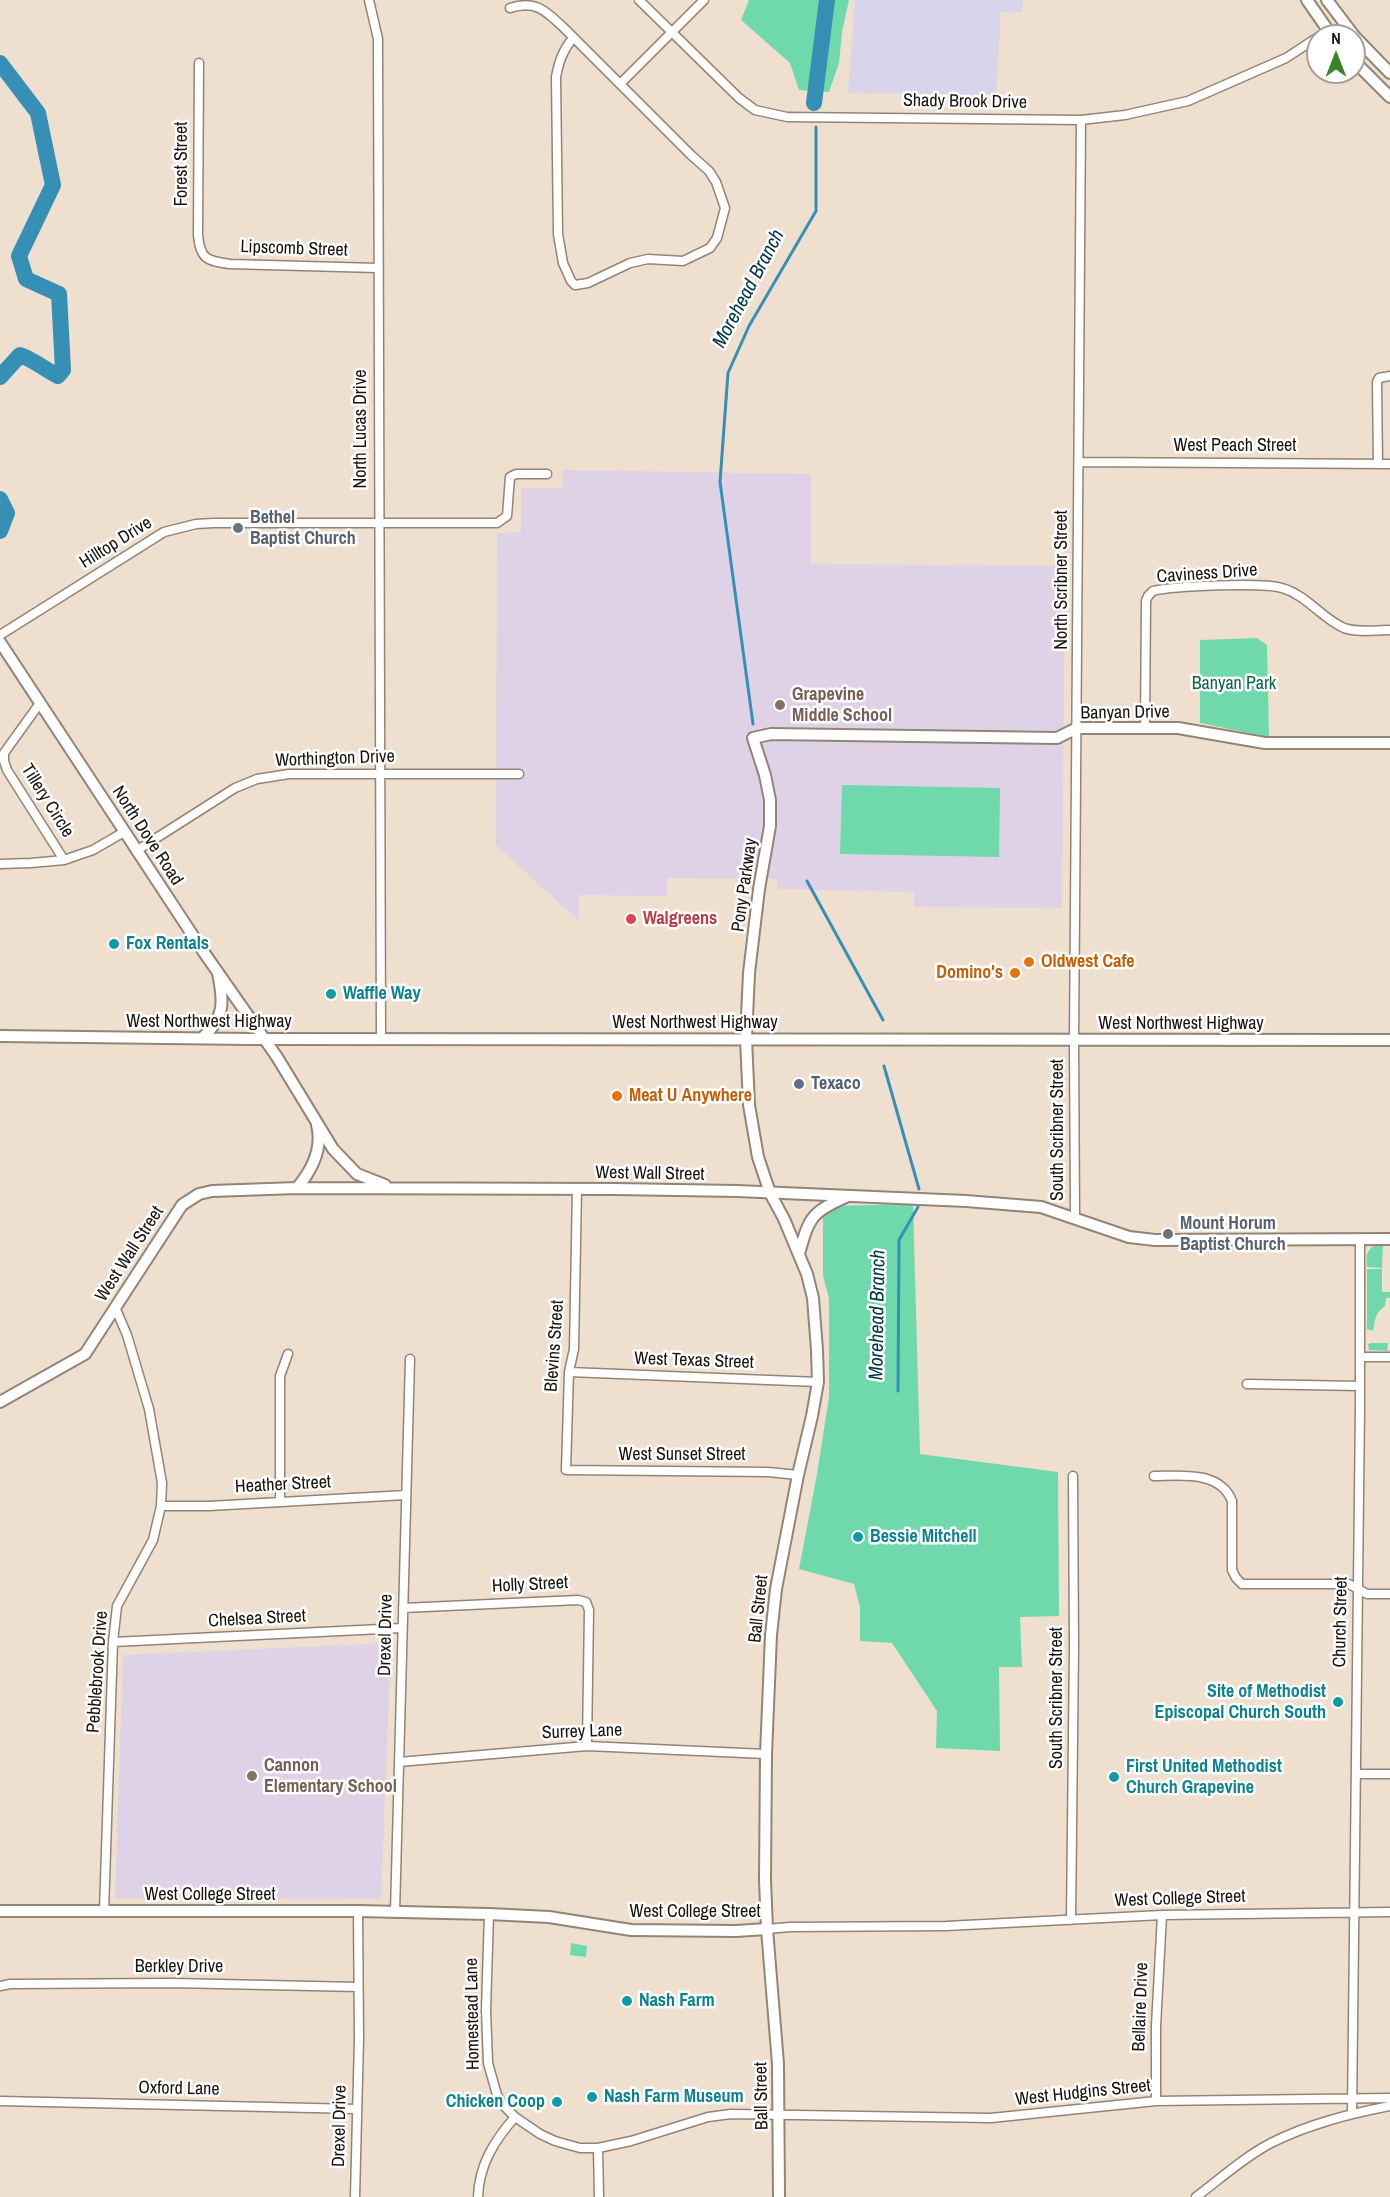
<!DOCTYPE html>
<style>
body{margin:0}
#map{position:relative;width:1390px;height:2197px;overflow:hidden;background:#efdfce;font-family:"Archivo Narrow",sans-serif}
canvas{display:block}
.north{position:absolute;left:1306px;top:24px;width:60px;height:60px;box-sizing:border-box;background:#fff;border:2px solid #a3a19e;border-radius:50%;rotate:0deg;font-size:16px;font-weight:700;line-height:24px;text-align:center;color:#18130d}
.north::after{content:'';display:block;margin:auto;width:21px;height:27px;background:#39832a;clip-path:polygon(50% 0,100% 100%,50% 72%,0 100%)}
</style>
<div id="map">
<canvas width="1390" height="2197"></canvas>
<div class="north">N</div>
</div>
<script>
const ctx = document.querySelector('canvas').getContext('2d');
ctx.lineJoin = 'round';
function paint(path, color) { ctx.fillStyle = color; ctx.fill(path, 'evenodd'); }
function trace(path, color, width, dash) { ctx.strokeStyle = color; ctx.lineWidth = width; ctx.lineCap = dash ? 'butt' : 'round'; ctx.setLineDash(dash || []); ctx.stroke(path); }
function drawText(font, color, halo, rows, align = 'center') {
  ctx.font = font + ' "Archivo Narrow",sans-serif'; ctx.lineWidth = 5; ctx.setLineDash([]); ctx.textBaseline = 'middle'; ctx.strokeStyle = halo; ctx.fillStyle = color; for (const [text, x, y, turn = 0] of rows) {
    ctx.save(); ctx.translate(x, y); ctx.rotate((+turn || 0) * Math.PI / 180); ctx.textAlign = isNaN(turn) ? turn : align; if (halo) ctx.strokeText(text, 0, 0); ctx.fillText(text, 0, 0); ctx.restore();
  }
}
paint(new Path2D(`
 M855 0H1023L1022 12H1001L996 95 848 93Z`), '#d8d5eb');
paint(new Path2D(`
 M563 470 811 474V564L1065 566 1062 908 914 907V892L778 889 777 879 667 878V896L579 895V921L496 845 497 533 521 532V488H562Z
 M391 1643 381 1899 115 1898 123 1655Z`), '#dfd2e6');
paint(new Path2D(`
 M749 0H849L842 32 839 63 829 92 799 90 790 63 741 20Z
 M1257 638 1267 645 1269 737 1200 723V640Z
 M842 785 1000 788 999 857 840 854Z
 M913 1204 920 1454 1058 1472 1059 1616 1020 1617 1022 1667H999L1000 1751 936 1748 937 1711 892 1643 860 1641V1607L854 1584 799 1569 817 1474 829 1397V1298L823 1276V1217L832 1206Z
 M1377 1244 1383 1245 1382 1268 1367 1267C1366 1256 1366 1250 1377 1244Z
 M1367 1269H1382V1292H1390V1298H1386L1385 1306C1374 1314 1376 1319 1373 1331L1367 1329Z
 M1371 1343H1388L1387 1350 1390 1351 1369 1350 1368 1344Z
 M571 1943 587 1946 586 1957 570 1955Z`), '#70d9ab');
trace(new Path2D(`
 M753 724 720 482 728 373 749 326 816 211V127
 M807 881 883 1020
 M884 1066 919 1189
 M898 1391 899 1240 918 1207`), '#368fb5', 3);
trace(new Path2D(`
 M0 63 38 113 53 185 19 256 26 279 59 294 63 370 58 376C44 369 34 360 20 355L0 377
 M814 103 827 0
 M0 499 7 513 0 531`), '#368fb5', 16);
const minor = new Path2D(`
 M369 0 378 39 381 1039
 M639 0 739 98 755 110 787 117 1081 120 1125 115 1188 101 1286 58 1318 37
 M510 8C535 0 545 10 563 27L691 155 709 171 716 182 725 208 717 238 710 248 683 261 648 259 630 263 588 283 575 285 571 281 563 263 558 234 556 77C559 61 563 50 573 38
 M199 63 198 235C200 259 207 261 230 264L377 268
 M620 84 704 0
 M1079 462 1390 464
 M1378 464 1377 382 1379 378 1390 376
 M0 635 164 532 196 524 213 523H497L507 516 510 477 516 474H547
 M40 703 4 753V761L7 770 64 860 93 850 124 832
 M1145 728 1146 601 1148 596 1153 591C1173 586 1263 582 1282 588 1307 595 1321 618 1344 628 1358 633 1376 630 1390 630
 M136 851 235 788 257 779 289 774H519
 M0 864 31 863 64 860
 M577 1189 574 1349 569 1372 566 1470 768 1472 798 1475
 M1075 1218 1074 1041 1081 120
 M1360 1357H1390
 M569 1372 818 1382
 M1247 1384 1360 1386
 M1154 1476C1180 1476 1220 1470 1232 1501V1570L1236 1578 1242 1584H1349L1367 1594H1390
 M280 1502V1376L288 1354
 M161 1506H209L406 1495
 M403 1608 578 1600 586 1602 589 1610 587 1746
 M113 1642 402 1628
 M399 1762 587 1746 766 1754
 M1356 1774H1390
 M104 1911 113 1642 117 1606 153 1540 161 1506 162 1483 149 1409 127 1335 115 1307
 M395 1912 410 1359
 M489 1914 486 2010 488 2063 497 2095 502 2104 515 2117 540 2134 555 2141 580 2148H598L631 2141 708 2117 731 2114 991 2118 1156 2101 1390 2098
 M1071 1920 1074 1647 1073 1476
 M767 1929 790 1927 946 1926 1162 1915 1390 1912
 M0 1986 10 1984 173 1983 358 1987
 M0 2101 357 2109
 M1156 2101V2026L1162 1915
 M1352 2113 1360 1407V1240
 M598 2148 599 2197
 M355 2197 359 2038 358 1911
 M478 2197C479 2165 494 2141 515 2117
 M1196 2197C1220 2179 1244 2157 1271 2143 1309 2124 1349 2114 1390 2106`);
const tertiary = new Path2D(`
 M0 642 205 954 277 1057 333 1149 357 1174 385 1185
 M746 1039 749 973 759 889 770 826V800L765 775 753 738 771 734 1057 738 1077 728H1178L1265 743H1390
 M297 1188C312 1170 323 1148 317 1125
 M0 1402 85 1354 182 1205 199 1194 212 1191 297 1188 615 1189 737 1191 966 1201 1041 1207 1129 1237 1155 1240 1390 1239
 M0 1911H358L489 1914 549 1917 631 1930 736 1931 767 1929`);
const secondary = new Path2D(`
 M1307 0 1332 36
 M1327 0 1355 37 1390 73
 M1354 61 1390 97
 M0 1036 248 1039 1390 1040
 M202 1038C225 1018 224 1002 218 973
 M746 1039 749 1105 758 1157 770 1193 784 1219 807 1274 813 1298 817 1350 818 1382 812 1416 798 1475 776 1589 771 1635 766 1754 765 1880 767 1929 778 2064 779 2197
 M799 1254C809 1218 811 1212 846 1197`);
trace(minor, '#938475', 11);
trace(tertiary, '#938475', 14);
trace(secondary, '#938475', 14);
trace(minor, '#fff', 8);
trace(tertiary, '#fff', 10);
trace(secondary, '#fff', 10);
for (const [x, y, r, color] of [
 [238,528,6,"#6b7280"],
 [780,705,6,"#8d6e63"],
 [631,919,6,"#e0444e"],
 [114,944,6,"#0f9aa8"],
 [1029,962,6,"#e8710a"],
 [1015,973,6,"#e8710a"],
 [331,994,6,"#0f9aa8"],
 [799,1084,6,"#5c6f8a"],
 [617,1096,6,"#e8710a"],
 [1168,1234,6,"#6b7280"],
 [858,1537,6,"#0f9aa8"],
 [1338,1702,6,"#0f9aa8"],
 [252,1776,6,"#8d6e63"],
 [1114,1777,6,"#0f9aa8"],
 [627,2001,6,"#0f9aa8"],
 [592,2097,6,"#0f9aa8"],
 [557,2102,6,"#0f9aa8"]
]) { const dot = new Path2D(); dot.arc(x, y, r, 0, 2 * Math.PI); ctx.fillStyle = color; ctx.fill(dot); trace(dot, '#fff', 2); }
drawText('18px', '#18130d', '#fff', [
 ["Shady Brook Drive",965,102,1],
 ["Forest Street",182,164,-90],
 ["Lipscomb Street",294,249,2],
 ["North Lucas Drive",361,429,-90],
 ["West Peach Street",1235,446],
 ["Hilltop Drive",116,543,-32],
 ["Caviness Drive",1207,574,-4],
 ["North Scribner Street",1062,580,-90],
 ["Banyan Drive",1125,713,-1],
 ["Worthington Drive",335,759,-2],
 ["Tillery Circle",47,801,58],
 ["North Dove Road",147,836,57],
 ["Pony Parkway",745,885,-82],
 ["West Northwest Highway",209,1022],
 ["West Northwest Highway",695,1023],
 ["West Northwest Highway",1181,1024],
 ["South Scribner Street",1058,1130,-90],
 ["West Wall Street",650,1174,1],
 ["West Wall Street",130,1254,-57],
 ["Blevins Street",555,1346,-86],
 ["West Texas Street",694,1361,2],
 ["West Sunset Street",682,1455],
 ["Heather Street",283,1485,-3],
 ["Holly Street",530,1585,-3],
 ["Ball Street",759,1609,-84],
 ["Chelsea Street",257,1619,-3],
 ["Church Street",1341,1622,-89],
 ["Drexel Drive",386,1635,-89],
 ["Pebblebrook Drive",98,1672,-86],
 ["South Scribner Street",1057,1698,-90],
 ["Surrey Lane",582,1732,-2],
 ["West College Street",210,1895],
 ["West College Street",1180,1899,-2],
 ["West College Street",695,1912],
 ["Berkley Drive",179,1967],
 ["Bellaire Drive",1141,2007,-88],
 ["Homestead Lane",473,2014,-91],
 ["Oxford Lane",179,2089,1],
 ["West Hudgins Street",1083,2093,-6],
 ["Ball Street",762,2096,-91],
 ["Drexel Drive",340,2126,-89]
]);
drawText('bold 18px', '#5b616d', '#fff', [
 ["Bethel",250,518],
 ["Baptist Church",250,539],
 ["Mount Horum",1180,1224],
 ["Baptist Church",1180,1245]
], 'left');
drawText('18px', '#096547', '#fff', [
 ["Banyan Park",1234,684]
]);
drawText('bold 18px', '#785e54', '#fff', [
 ["Grapevine",792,695],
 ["Middle School",792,716],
 ["Cannon",264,1766],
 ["Elementary School",264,1787]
], 'left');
drawText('bold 18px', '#be3a42', '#fff', [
 ["Walgreens",643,919]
], 'left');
drawText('bold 18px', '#0d838f', '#fff', [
 ["Fox Rentals",126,944],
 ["Waffle Way",343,994],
 ["Bessie Mitchell",870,1537],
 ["Site of Methodist",1326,1692,"right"],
 ["Episcopal Church South",1326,1713,"right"],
 ["First United Methodist",1126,1767],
 ["Church Grapevine",1126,1788],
 ["Nash Farm",639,2001],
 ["Nash Farm Museum",604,2097],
 ["Chicken Coop",545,2102,"right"]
], 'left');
drawText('bold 18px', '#c56008', '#fff', [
 ["Oldwest Cafe",1041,962],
 ["Domino's",1003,973,"right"],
 ["Meat U Anywhere",629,1096]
], 'left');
drawText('bold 18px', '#4e5e75', '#fff', [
 ["Texaco",811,1084]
], 'left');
drawText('italic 20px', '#01374b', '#fff', [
 ["Morehead Branch",749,289,-62],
 ["Morehead Branch",878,1315,-89]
]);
</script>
